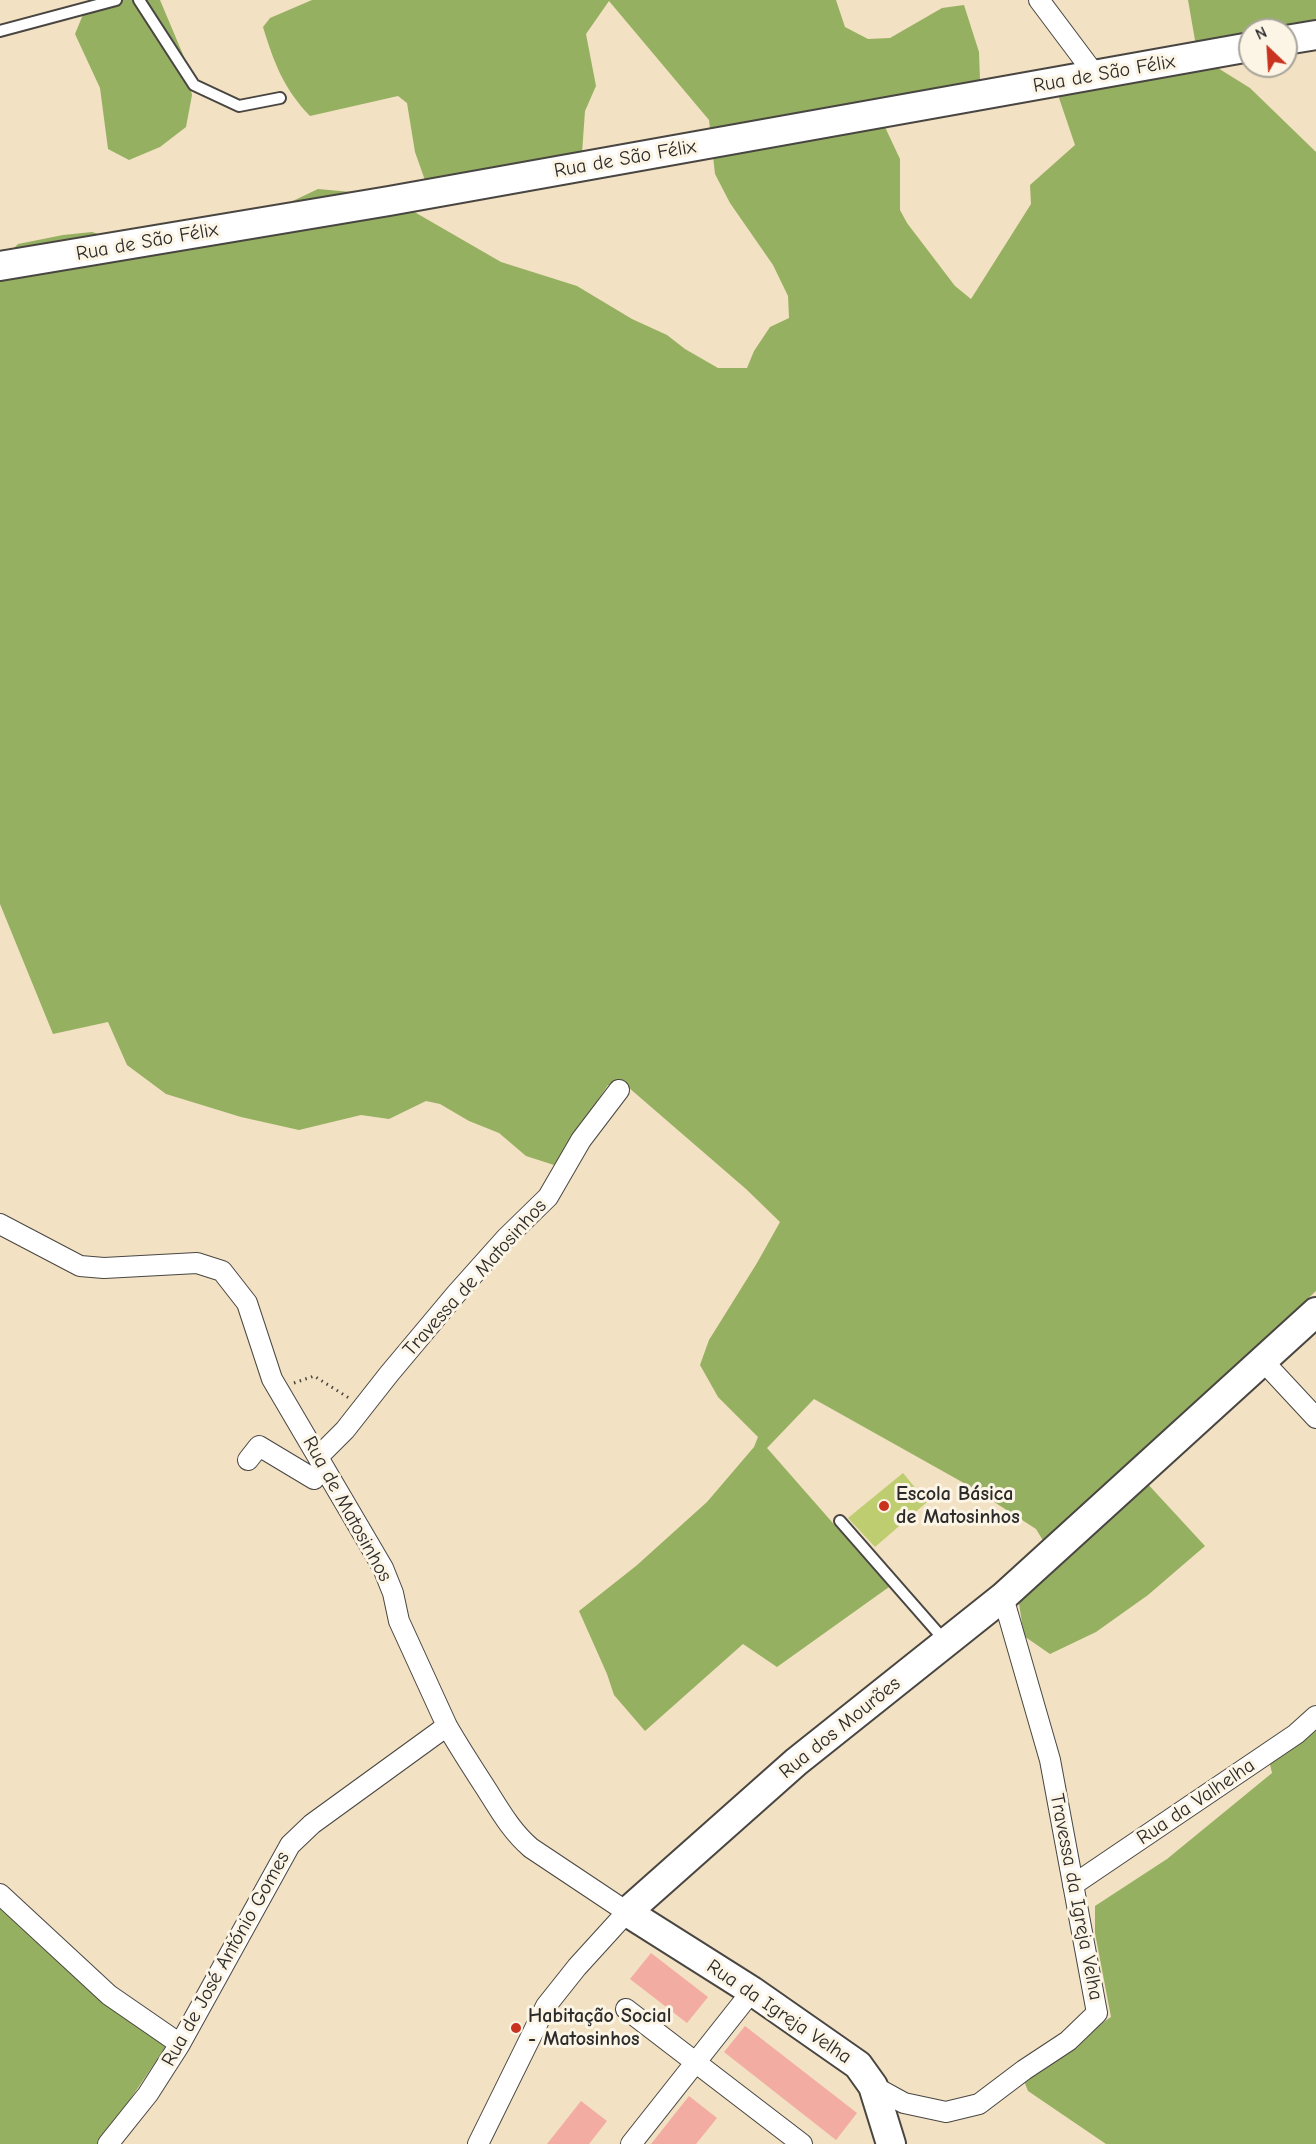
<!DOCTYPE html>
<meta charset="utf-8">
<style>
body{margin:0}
#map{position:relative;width:1316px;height:2144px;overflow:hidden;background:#f2e1c2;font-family:"Comic Neue",sans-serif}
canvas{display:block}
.north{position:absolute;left:1238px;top:18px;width:60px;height:60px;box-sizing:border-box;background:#fcf5e5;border:2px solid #a8a49b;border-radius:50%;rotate:335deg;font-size:16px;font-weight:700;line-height:24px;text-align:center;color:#2b2b2b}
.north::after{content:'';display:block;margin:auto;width:21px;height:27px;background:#c8321e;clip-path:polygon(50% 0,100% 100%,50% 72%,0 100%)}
</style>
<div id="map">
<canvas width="1316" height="2144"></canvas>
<div class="north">N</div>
</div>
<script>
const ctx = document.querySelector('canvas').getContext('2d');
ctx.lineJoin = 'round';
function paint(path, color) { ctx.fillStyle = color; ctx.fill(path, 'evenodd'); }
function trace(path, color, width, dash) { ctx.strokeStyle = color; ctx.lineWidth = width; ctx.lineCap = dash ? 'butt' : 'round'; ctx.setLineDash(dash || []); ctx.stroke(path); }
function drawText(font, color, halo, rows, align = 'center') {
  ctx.font = font + ' "Comic Neue",sans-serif'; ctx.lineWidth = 6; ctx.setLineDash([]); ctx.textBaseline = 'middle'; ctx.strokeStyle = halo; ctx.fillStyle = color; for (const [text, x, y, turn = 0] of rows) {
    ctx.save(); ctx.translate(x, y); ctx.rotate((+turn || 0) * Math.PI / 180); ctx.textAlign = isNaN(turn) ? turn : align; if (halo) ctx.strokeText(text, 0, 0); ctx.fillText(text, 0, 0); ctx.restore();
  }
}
paint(new Path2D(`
 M903 1473 927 1502 875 1547 848 1518Z`), '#becd6f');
paint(new Path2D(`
 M89 0H160L184 57 192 95 186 127 160 147 129 160 108 149 100 88 75 34Z
 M312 0H836L845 27 868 39 890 38 942 8 964 5 979 52 980 80 876 108 900 159V210L907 223 955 286 971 299 1031 204 1030 185 1075 145 1057 92 1196 46 1188 0H1316V25L1286 30H1250V37L1213 65 1250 88 1316 152V1291L1205 1394 1133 1468 1205 1546 1148 1595 1096 1632 1050 1654 1024 1636 1018 1597 1044 1542 1036 1529 971 1487 814 1399 767 1448 889 1587 777 1667 743 1644 645 1731 614 1695 607 1674 579 1611 636 1566 707 1502 754 1447 758 1437 718 1397 700 1365 709 1340 757 1263 780 1222 746 1189 628 1087 608 1085 554 1165 526 1156 499 1133 469 1121 440 1104 426 1101 389 1119 361 1115 299 1130 241 1117 166 1094 127 1065 108 1022 53 1034 0 904V253L14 248 18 244 63 235 92 232 124 242 242 225 318 189 385 195 501 262 577 286 632 319 667 335 685 349 718 368H747L754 351 770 327 789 318 788 296 773 265 730 203 715 174 709 120 609 1 586 34 596 86 585 111 582 153 427 186 415 152 407 103 398 96 310 116C284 89 274 63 263 27L270 18Z
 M1316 1727V2144H1106L1028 2091 1024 2081 1056 2054 1111 2017 1095 1933V1906L1167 1859 1272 1773 1269 1760Z
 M0 1905 171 2039 110 2129 98 2144H0Z`), '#96b062');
paint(new Path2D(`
 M651 1953 708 1997 687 2023 630 1979Z
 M745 2026 857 2113 836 2140 724 2052Z
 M689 2096 717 2118 696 2144H651Z
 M581 2101 607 2121 589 2144H547Z`), '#f2aca1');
const lane = new Path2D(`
 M139 0 194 85 239 106 280 98
 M0 31 116 0
 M840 1521 946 1642`);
const street = new Path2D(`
 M1039 0 1096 76
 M0 1224 80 1266 104 1268 197 1263 222 1271 247 1303 272 1379 383 1568 393 1593 399 1621 447 1726C459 1747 472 1767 485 1787 499 1809 511 1831 531 1848L627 1912 577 1967 546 2006 478 2144
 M1263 1361 1316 1418
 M319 1456 345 1430 389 1374 456 1294 506 1238 548 1197 581 1140 619 1090
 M248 1460 259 1446 314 1479
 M1073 1885 1296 1734 1316 1716
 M0 1894 109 1995 180 2044
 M626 2009 802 2144
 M873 2086 904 2103 946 2112 979 2104 1024 2070 1068 2041 1097 2013 1050 1760 1003 1597
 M108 2144 148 2094 180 2044 290 1845 312 1824 447 1726
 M631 2144 752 1991`);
const secondary = new Path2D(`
 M1286 40 1316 35
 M0 266 389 201 1250 47
 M891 2144 873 2086 858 2065 752 1991 627 1912 796 1762 1003 1597 1316 1312`);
trace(lane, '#494642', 14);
trace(street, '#494642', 22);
trace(secondary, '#494642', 32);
trace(new Path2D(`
 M294 1383 314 1376 349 1398`), '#494642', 3, [1.5, 4.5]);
trace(lane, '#fff', 10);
trace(street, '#fff', 20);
trace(secondary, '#fff', 28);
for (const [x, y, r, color] of [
 [884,1506,6,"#c8321e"],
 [516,2028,6,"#c8321e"]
]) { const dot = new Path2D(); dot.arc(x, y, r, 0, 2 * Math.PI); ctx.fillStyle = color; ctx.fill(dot); trace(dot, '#fcf5e5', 2); }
drawText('20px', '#2b2b2b', '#fcf5e5', [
 ["Rua de São Félix",1104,74,-10],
 ["Rua de São Félix",625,159,-10],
 ["Rua de São Félix",147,242,-10],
 ["Travessa de Matosinhos",475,1278,-48],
 ["Rua de Matosinhos",347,1509,61],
 ["Rua dos Mourões",840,1728,-39],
 ["Rua da Valhelha",1196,1802,-34],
 ["Travessa da Igreja Velha",1076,1897,79],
 ["Rua de José António Gomes",226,1959,-61],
 ["Rua da Igreja Velha",779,2012,34]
]);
drawText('bold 20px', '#2b2b2b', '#fcf5e5', [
 ["Escola Básica",896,1494],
 ["de Matosinhos",896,1517],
 ["Habitação Social",528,2016],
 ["- Matosinhos",528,2039]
], 'left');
</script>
